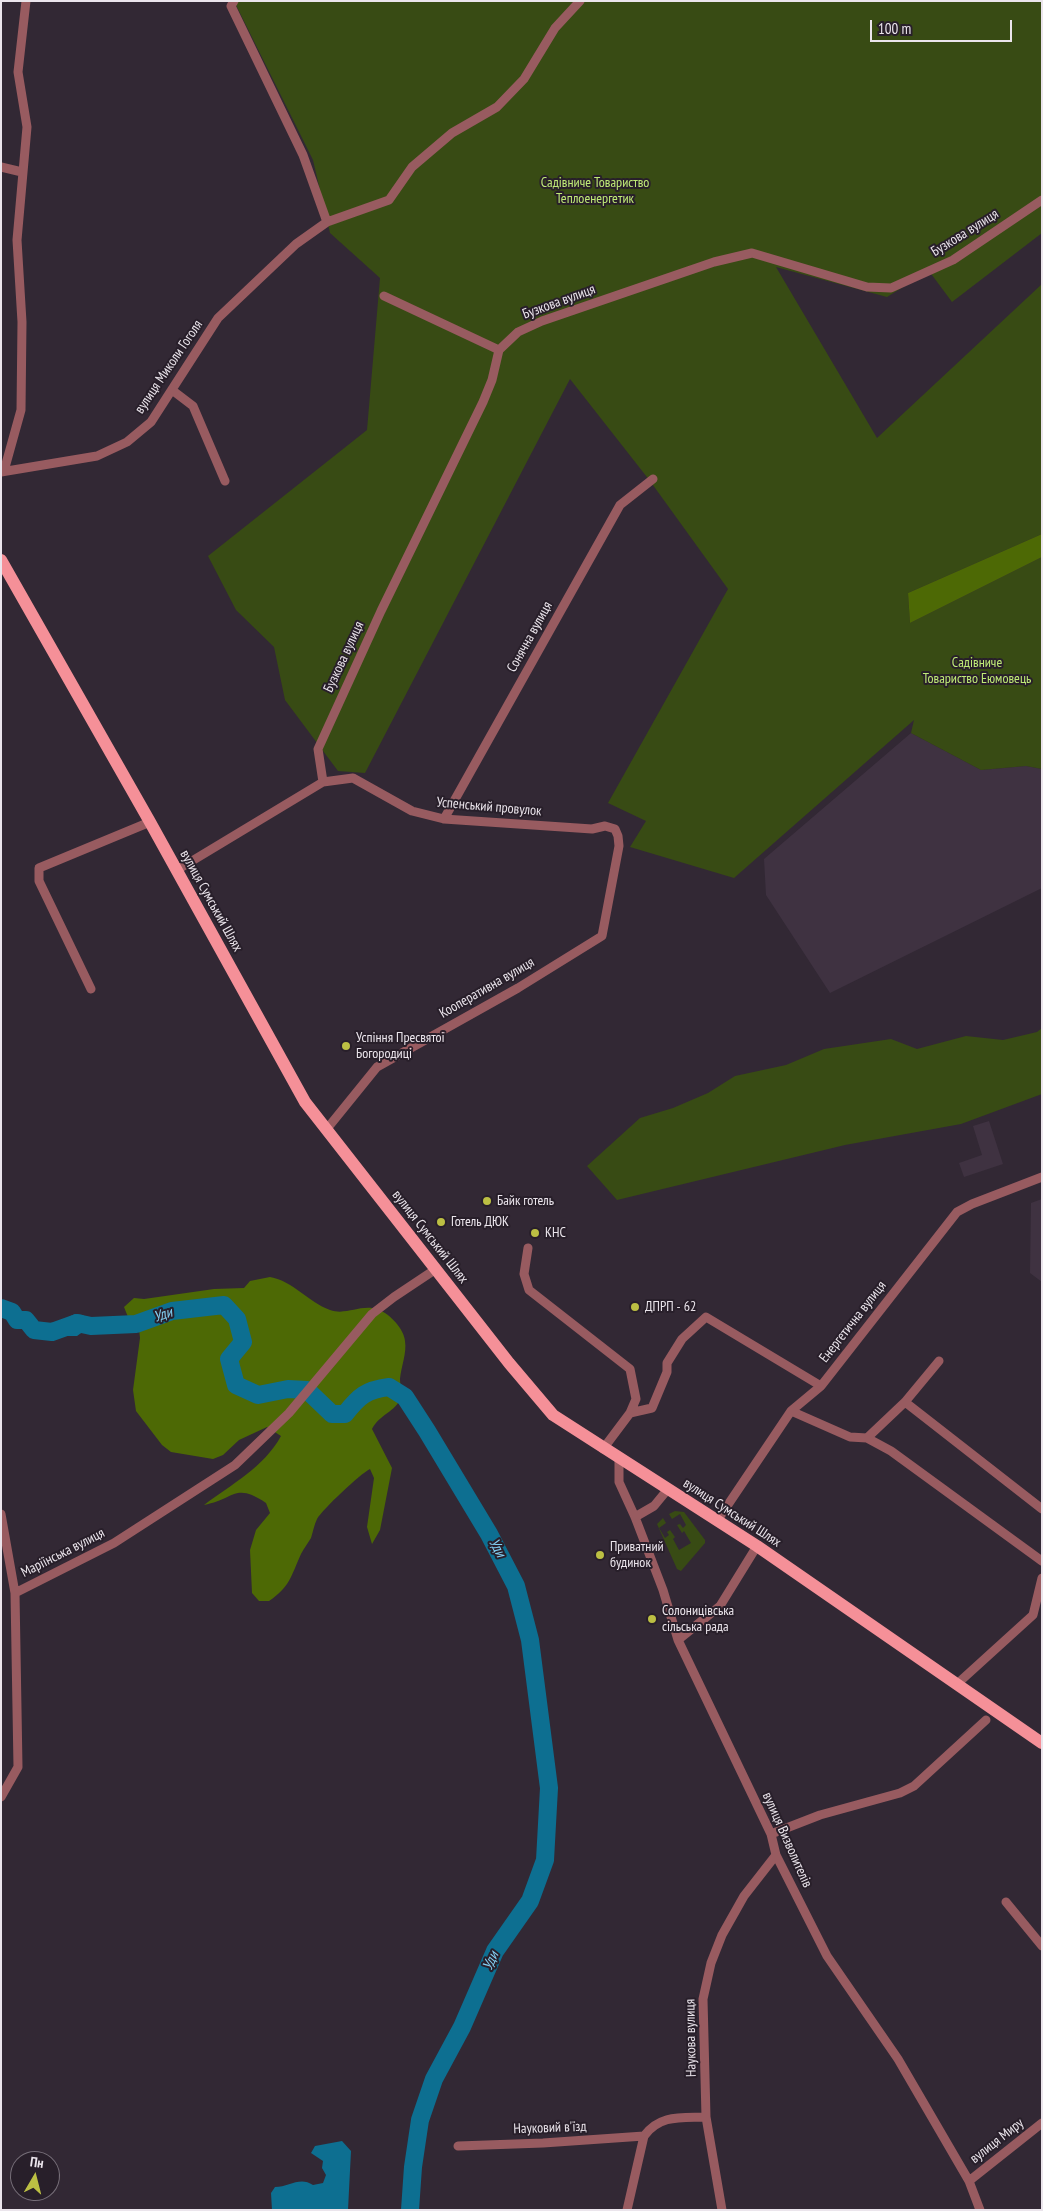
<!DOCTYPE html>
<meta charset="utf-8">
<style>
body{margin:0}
#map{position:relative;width:1043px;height:2211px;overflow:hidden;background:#322834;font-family:"PT Sans Narrow",sans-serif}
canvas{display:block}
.frame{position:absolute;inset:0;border:2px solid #ebe5ec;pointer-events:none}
.north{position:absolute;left:10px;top:2151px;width:50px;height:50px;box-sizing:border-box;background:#281f2a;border:1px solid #766e78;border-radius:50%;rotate:8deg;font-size:14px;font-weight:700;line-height:20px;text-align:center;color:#ebe5ec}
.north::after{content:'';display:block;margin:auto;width:18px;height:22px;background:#bcbf43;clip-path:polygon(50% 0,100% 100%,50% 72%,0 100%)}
.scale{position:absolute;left:870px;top:20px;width:142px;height:22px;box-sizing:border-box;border:2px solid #ebe5ec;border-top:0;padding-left:6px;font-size:15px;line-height:18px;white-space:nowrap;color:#ebe5ec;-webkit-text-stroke:4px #281f2a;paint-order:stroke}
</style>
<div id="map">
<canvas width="1043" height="2211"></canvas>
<div class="frame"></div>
<div class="north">Пн</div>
<div class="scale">100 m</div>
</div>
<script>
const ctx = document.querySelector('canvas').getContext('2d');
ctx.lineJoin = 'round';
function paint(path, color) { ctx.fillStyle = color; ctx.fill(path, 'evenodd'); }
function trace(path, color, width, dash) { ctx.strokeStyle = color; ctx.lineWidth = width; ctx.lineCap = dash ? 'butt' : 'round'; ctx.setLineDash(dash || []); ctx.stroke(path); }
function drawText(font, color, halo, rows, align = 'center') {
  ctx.font = font + ' "PT Sans Narrow",sans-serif'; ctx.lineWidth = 4; ctx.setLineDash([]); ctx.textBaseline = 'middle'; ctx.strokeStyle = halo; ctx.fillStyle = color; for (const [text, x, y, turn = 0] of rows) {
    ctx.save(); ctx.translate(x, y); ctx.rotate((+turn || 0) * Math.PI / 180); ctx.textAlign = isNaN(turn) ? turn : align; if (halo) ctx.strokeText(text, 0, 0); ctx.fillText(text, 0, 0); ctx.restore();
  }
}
paint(new Path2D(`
 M911 733 981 770 1026 766 1042 769V888L830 993 766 895 764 859Z
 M989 1121 1003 1164 964 1177 959 1163 982 1155 973 1126Z
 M1042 1199V1282L1030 1273 1031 1203Z`), '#3f3241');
paint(new Path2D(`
 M234 1H1042V233L952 302 929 271 887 297 776 267 877 438 1042 284V534L908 593 910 623 1042 557V769L1026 766 981 770 911 733 914 720 734 878 630 847 646 821 608 803 728 589 650 481 570 379 365 773 338 771 285 700 274 647 236 610 208 556 367 430 380 278 330 233 313 160Z
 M1042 1028V1094L961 1124 845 1145 617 1200 587 1166 640 1118 673 1108 708 1093 735 1076 786 1065 824 1049 891 1039 917 1049 966 1036 1003 1040 1037 1032Z
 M675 1511 684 1512 705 1540V1543L681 1571 677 1569 657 1524 663 1518 666 1523 659 1528 665 1538 669 1535 667 1532 670 1530 675 1537 673 1539 679 1550 691 1543 684 1531 682 1533 677 1525 680 1524 683 1528 686 1525 680 1514 672 1519 669 1514Z`), '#384b14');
paint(new Path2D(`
 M1042 534V557L910 623 908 593Z
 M270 1277C293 1281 308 1302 330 1310 347 1316 362 1303 379 1310 390 1314 404 1329 405 1341 407 1353 401 1367 400 1379 400 1386 403 1392 400 1399 396 1411 379 1415 372 1429L392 1468 380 1530 372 1544 367 1527 374 1478 370 1469C360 1474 323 1509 317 1519 314 1525 313 1532 311 1538 308 1543 304 1548 301 1554 291 1576 290 1587 269 1601H259L252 1593 250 1550 256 1530 270 1513 266 1503C235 1482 235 1499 204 1505 232 1484 264 1467 281 1436L267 1427 239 1440 223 1455 213 1459 171 1452 162 1445 136 1411 133 1390 140 1338 139 1329 128 1317 124 1307 134 1298 144 1299 214 1289 244 1288 250 1281Z`), '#4d6905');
paint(new Path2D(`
 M75 1314 83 1315 91 1321V1326L77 1336H62L59 1333 57 1325 62 1320Z
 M342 2141 351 2151 348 2210H272L271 2193 275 2187C289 2187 300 2176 313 2185L323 2183 326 2175 322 2168 323 2161 311 2153 315 2146Z`), '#0d6f91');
trace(new Path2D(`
 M1 1308 12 1312 17 1320H26L34 1330 52 1332 77 1323 91 1326 136 1324 172 1311 224 1305 237 1319 243 1342 229 1359 236 1385 258 1395 288 1389 307 1390 332 1414H345C359 1396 366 1390 389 1387L405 1397 427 1431 489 1534 516 1586 530 1640 549 1788 545 1860 530 1901 495 1951 462 2027 434 2079 420 2120 413 2167 410 2210`), '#0d6f91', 18);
trace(new Path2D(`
 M234 1 231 6 303 155 327 222
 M1 167 22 172
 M384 296 499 350
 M172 390 193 406 225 481
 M4 471 21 410 22 322 17 240 27 127 18 72 26 1
 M1 472 97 456 127 442 151 422 218 318 296 244 327 222 389 200 412 167 452 133 497 107 524 79 555 28 580 1
 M323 782 318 749 381 611 483 402 492 380 499 350 518 332 542 321 714 262 752 253 867 287 891 288 953 260 1042 200
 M444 819 620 505 653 479
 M177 870 323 782 353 778 412 811 444 819 592 829 605 826 615 829 618 836 619 846 602 936 518 988 377 1067 326 1130
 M91 989 39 881V868L150 822
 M528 1248 524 1274 529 1290 630 1369 636 1399 630 1413 603 1449
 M905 1402 1042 1509
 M791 1411 850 1437 867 1438 891 1451 1042 1561
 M630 1413 652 1408 667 1372V1363L682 1339 706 1317 821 1386
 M867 1438 905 1402 939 1361
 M619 1459V1482L635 1517 663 1590 678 1640 771 1834 776 1855 827 1956 898 2059 969 2181 980 2210
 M1 1514 15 1593 18 1767 1 1797
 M635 1517 654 1506 668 1489
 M717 1521 791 1411 821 1386 957 1212 972 1204 1042 1177
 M15 1593 114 1543 235 1465 289 1413 372 1314 394 1297 436 1269
 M678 1640 720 1606 757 1546
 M957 1684 1033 1615 1042 1578
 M771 1834 820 1815 900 1793 914 1786 986 1720
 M1006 1902 1042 1946
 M458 2146 543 2143 644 2136
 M969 2181 1042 2123
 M627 2210 644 2136C660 2114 682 2118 706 2117
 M722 2210 706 2117 703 1999 711 1963 722 1935 744 1896 776 1855`), '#985b60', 9);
trace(new Path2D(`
 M1 560 150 822 305 1102 509 1363 553 1415 757 1546 1042 1743`), '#f59098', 12);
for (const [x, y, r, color] of [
 [346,1046,5,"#bcbf43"],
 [487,1201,5,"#bcbf43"],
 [441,1222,5,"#bcbf43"],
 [535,1233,5,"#bcbf43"],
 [635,1307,5,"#bcbf43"],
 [600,1555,5,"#bcbf43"],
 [652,1619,5,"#bcbf43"]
]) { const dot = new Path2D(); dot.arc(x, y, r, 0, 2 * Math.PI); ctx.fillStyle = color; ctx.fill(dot); trace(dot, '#281f2a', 2); }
drawText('14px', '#bfea77', '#281f2a', [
 ["Садівниче Товариство",595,183],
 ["Теплоенергетик",595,199],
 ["Садівниче",977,663],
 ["Товариство Еюмовець",977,679]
]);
drawText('14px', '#ebe5ec', '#281f2a', [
 ["Бузкова вулиця",965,233,-32],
 ["Бузкова вулиця",559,302,-20],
 ["вулиця Миколи Гоголя",169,367,-56],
 ["Сонячна вулиця",530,637,-61],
 ["Бузкова вулиця",344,657,-65],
 ["Успенський провулок",489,807,5],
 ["вулиця Сумський Шлях",211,901,61],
 ["Кооперативна вулиця",487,988,-30],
 ["вулиця Сумський Шлях",430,1237,52],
 ["Енергетична вулиця",853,1322,-52],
 ["вулиця Сумський Шлях",732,1513,33],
 ["Маріїнська вулиця",63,1553,-27],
 ["вулиця Визволителів",787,1840,66],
 ["Наукова вулиця",691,2038,-91],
 ["Науковий в'їзд",550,2128,-2],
 ["вулиця Миру",997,2141,-38]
]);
drawText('14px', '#ebe5ec', '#281f2a', [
 ["Успіння Пресвятої",356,1038],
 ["Богородиці",356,1054],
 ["Байк готель",497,1201],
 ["Готель ДЮК",451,1222],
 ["КНС",545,1233],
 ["ДПРП - 62",645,1307],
 ["Приватний",610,1547],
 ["будинок",610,1563],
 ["Солоницівська",662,1611],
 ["сільська рада",662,1627]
], 'left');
drawText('italic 15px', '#82cef1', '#281f2a', [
 ["Уди",163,1315,-18],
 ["Уди",497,1548,62],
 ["Уди",491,1961,-65]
]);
</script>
